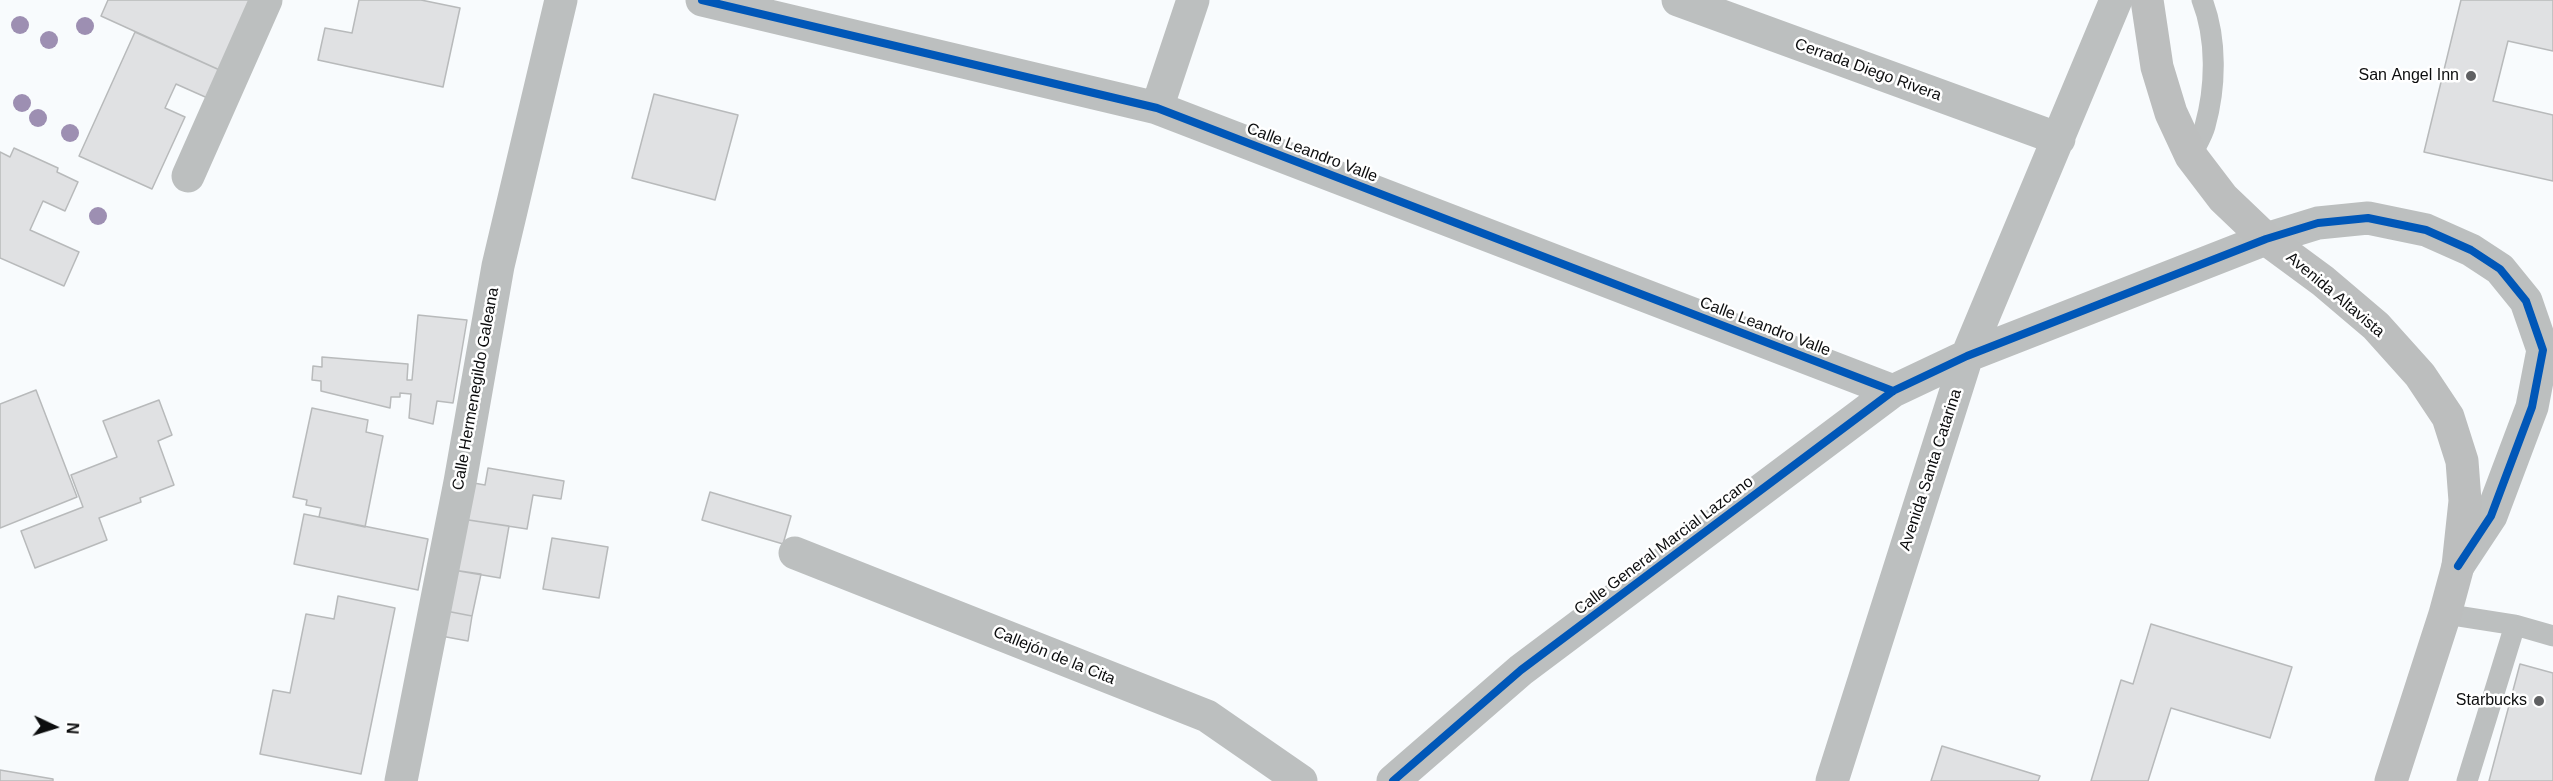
<!DOCTYPE html>
<meta charset="utf-8">
<style>
body{margin:0}
#map{position:relative;width:2553px;height:781px;overflow:hidden;background:#f8fbfd;font-family:Helvetica,sans-serif}
canvas{display:block}
.north{position:absolute;left:24px;top:697px;width:60px;height:60px;-webkit-text-stroke:4px #fff;paint-order:stroke;rotate:94deg;font-size:16px;font-weight:700;line-height:24px;text-align:center;color:#0c0d0e}
.north::after{content:'';display:block;margin:auto;width:21px;height:27px;background:#0c0d0e;clip-path:polygon(50% 0,100% 100%,50% 72%,0 100%)}
</style>
<div id="map">
<canvas width="2553" height="781"></canvas>
<div class="north">N</div>
</div>
<script>
const ctx = document.querySelector('canvas').getContext('2d');
ctx.lineJoin = 'round';
function paint(path, color) { ctx.fillStyle = color; ctx.fill(path, 'evenodd'); }
function trace(path, color, width, dash) { ctx.strokeStyle = color; ctx.lineWidth = width; ctx.lineCap = dash ? 'butt' : 'round'; ctx.setLineDash(dash || []); ctx.stroke(path); }
function drawText(font, color, halo, rows, align = 'center') {
  ctx.font = font + ' Helvetica,sans-serif'; ctx.lineWidth = 5; ctx.setLineDash([]); ctx.textBaseline = 'middle'; ctx.strokeStyle = halo; ctx.fillStyle = color; for (const [text, x, y, turn = 0] of rows) {
    ctx.save(); ctx.translate(x, y); ctx.rotate((+turn || 0) * Math.PI / 180); ctx.textAlign = isNaN(turn) ? turn : align; if (halo) ctx.strokeText(text, 0, 0); ctx.fillText(text, 0, 0); ctx.restore();
  }
}
const building = new Path2D(`
 M108 0H256L224 72 101 16Z
 M359 0H421L460 8 443 87 318 60 325 28 352 33Z
 M2461 0H2553V51L2508 41 2493 101 2553 115V181L2424 152Z
 M135 32 224 72 212 100 176 84 165 108 185 117 152 189 79 156Z
 M654 94 738 115 715 200 632 178Z
 M14 148 58 168 57 172 78 182 65 211 43 201 30 230 79 252 64 286 0 258V152L10 157Z
 M418 315 467 320 453 403 437 401 433 424 409 418 411 394 400 393V397H391L390 408 321 391V381L312 380 313 366 322 367V357L408 364 407 380H412Z
 M36 390 77 497 0 528V404Z
 M159 400 172 435 158 441 174 485 140 498 141 502 99 518 107 540 35 568 21 531 83 507 71 475 117 457 103 421Z
 M312 408 368 420 366 432 383 436 365 527 319 517 321 508 306 505 307 500 293 497Z
 M488 468 564 481 561 499 533 495 527 529 462 519 468 482 485 485Z
 M710 492 791 516 783 544 702 520Z
 M304 514 428 539 418 590 294 564Z
 M462 519 509 526 500 578 453 570Z
 M552 538 608 547 599 598 543 589Z
 M453 570 481 574 472 616 446 611Z
 M338 596 395 608 361 774 260 754 273 690 290 693 306 614 334 619Z
 M446 611 472 616 468 641 441 636Z
 M2151 624 2292 667 2270 738 2171 708 2148 781H2091L2121 680 2133 684Z
 M2520 664 2553 673V781H2489Z
 M1942 746 2040 776 2038 781H1931Z
 M0 770 53 779V781H0Z`);
paint(building, '#e0e1e3');
trace(building, '#b8babb', 1.5);
trace(new Path2D(`
 M2191 156C2195 147 2202 137 2205 126 2216 87 2217 38 2202 0
 M2445 614 2515 625 2467 781
 M2515 625 2553 636`), '#bcbfbf', 21);
trace(new Path2D(`
 M702 0 1157 108 1893 391
 M1678 0 2059 139
 M1157 108 1193 0
 M188 176 266 0
 M795 553 1207 716 1301 781
 M401 781 460 482 498 266 561 0
 M1393 781 1521 670 1893 391 1967 356 2266 239 2318 223 2368 218 2426 230 2471 250 2500 269 2526 301 2543 350 2532 407 2491 516 2458 566
 M1832 781 1967 356 2116 0`), '#bcbfbf', 33);
trace(new Path2D(`
 M2147 0 2157 67 2171 113 2191 156 2223 198 2266 239 2323 281 2376 326 2420 375 2448 417 2462 461 2465 501 2458 566 2445 614 2391 781`), '#bcbebe', 33);
trace(new Path2D(`
 M702 0 1157 108 1893 391
 M1393 781 1521 670 1893 391 1967 356 2266 239 2318 223 2368 218 2426 230 2471 250 2500 269 2526 301 2543 350 2532 407 2491 516 2458 566`), '#0057b8', 8);
ctx.fillStyle = '#9d8fb2';
for (const [x, y] of [
 [20,25],
 [85,26],
 [49,40],
 [22,103],
 [38,118],
 [70,133],
 [98,216]
]) { ctx.beginPath(); ctx.arc(x, y, 9, 0, 2 * Math.PI); ctx.fill(); }
for (const [x, y, r, color] of [
 [2471,76,6,"#5f6062"],
 [2539,701,6,"#5f6062"]
]) { const dot = new Path2D(); dot.arc(x, y, r, 0, 2 * Math.PI); ctx.fillStyle = color; ctx.fill(dot); trace(dot, '#fff', 2); }
drawText('16px', '#0c0d0e', '#fff', [
 ["Cerrada Diego Rivera",1868,70,20],
 ["Calle Leandro Valle",1312,153,21],
 ["Avenida Altavista",2335,295,40],
 ["Calle Leandro Valle",1765,327,21],
 ["Calle Hermenegildo Galeana",476,389,-80],
 ["Avenida Santa Catarina",1931,470,-72],
 ["Calle General Marcial Lazcano",1664,546,-37],
 ["Callejón de la Cita",1054,656,22]
]);
drawText('16px', '#0c0d0e', '#fff', [
 ["San Angel Inn",2459,76],
 ["Starbucks",2527,701]
], 'right');
</script>
